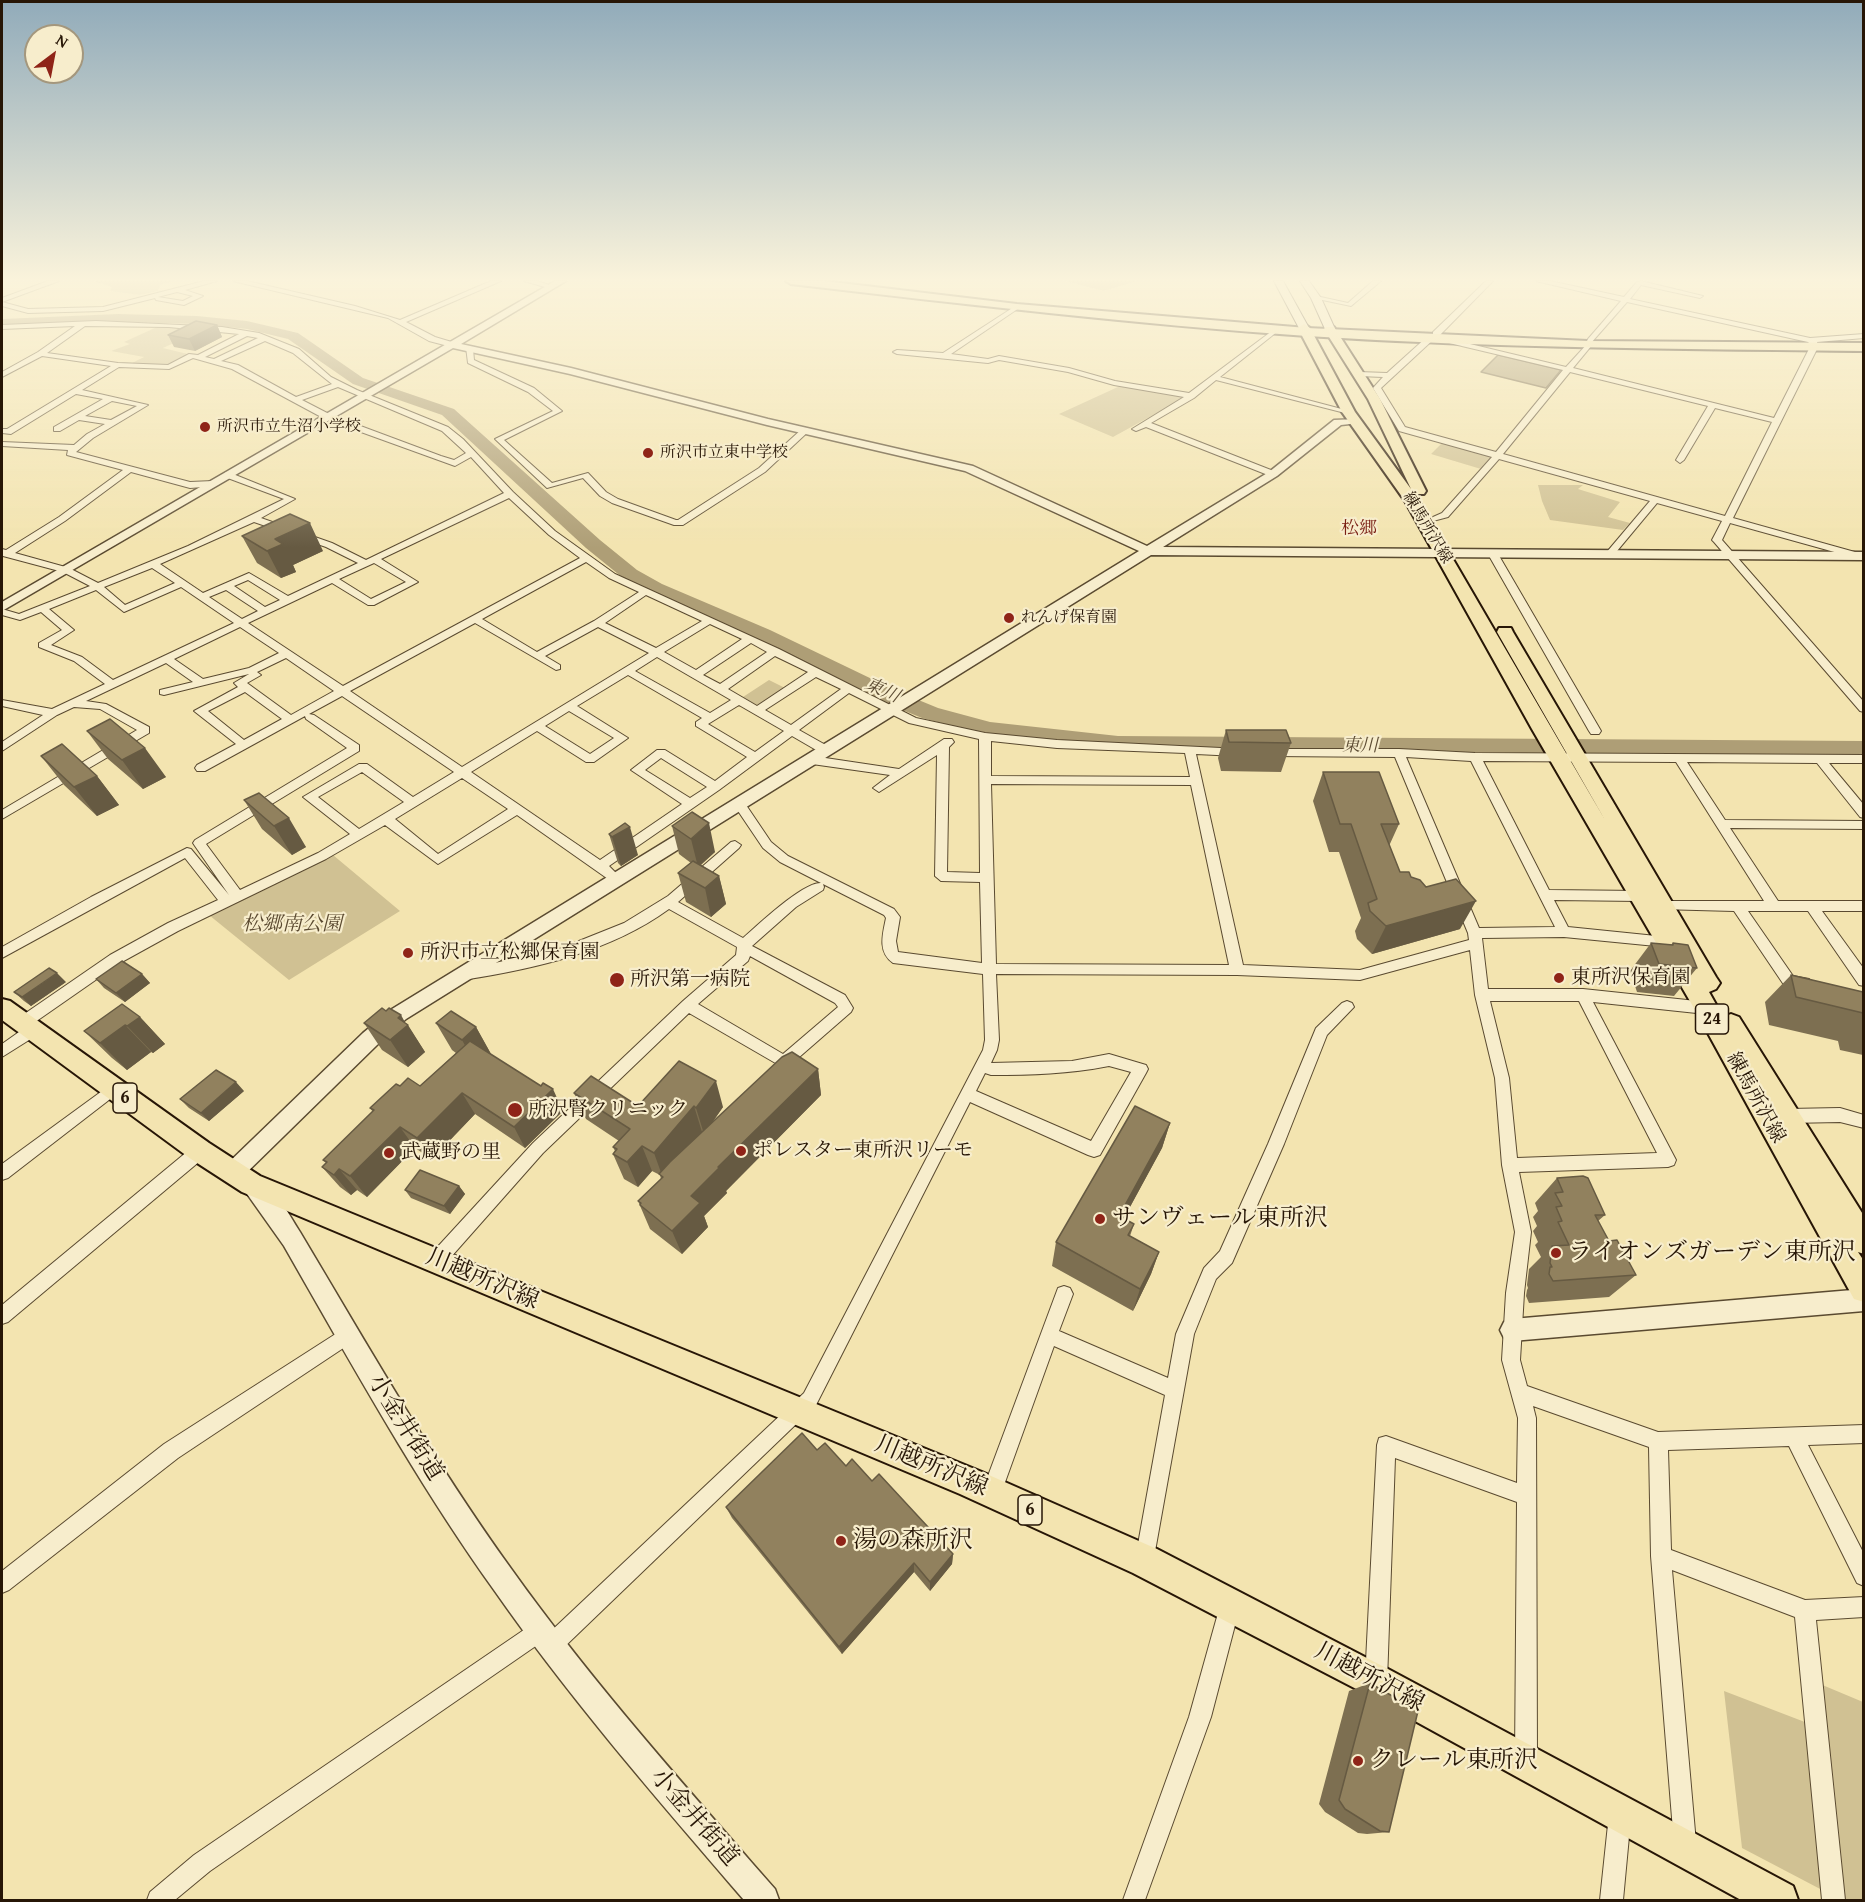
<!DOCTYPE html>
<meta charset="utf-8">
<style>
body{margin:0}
#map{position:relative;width:1865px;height:1902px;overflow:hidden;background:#f3e4b0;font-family:"Gentium Book Plus",serif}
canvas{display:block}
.frame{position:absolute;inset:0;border:3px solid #271606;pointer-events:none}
.north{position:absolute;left:24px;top:24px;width:60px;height:60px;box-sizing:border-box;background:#f7edcc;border:2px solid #a4977d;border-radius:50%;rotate:32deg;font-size:16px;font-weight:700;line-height:24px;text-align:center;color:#271606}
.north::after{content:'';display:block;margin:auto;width:21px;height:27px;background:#8f2418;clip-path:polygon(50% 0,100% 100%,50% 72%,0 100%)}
</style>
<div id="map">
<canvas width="1865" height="1902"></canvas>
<div class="frame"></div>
<div class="north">N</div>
</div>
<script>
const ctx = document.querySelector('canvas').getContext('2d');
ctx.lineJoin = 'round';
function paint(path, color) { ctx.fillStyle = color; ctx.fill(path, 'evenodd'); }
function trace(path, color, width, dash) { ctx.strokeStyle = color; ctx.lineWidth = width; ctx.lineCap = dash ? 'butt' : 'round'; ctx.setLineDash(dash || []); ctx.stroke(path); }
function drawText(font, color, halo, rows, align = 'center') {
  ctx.font = font + ' "Gentium Book Plus","Noto Serif JP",serif'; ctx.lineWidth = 4.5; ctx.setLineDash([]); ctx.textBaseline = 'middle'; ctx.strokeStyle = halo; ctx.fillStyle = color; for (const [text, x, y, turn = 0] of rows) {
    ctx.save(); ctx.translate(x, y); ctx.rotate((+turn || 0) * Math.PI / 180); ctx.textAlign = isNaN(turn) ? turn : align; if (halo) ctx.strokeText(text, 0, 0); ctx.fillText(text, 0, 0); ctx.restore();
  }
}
paint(new Path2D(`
 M172 281 160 285 158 291 140 295 110 291 112 287 94 281Z
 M1066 281H1136L1104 291Z
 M159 326 204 329 163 348 192 355 167 365 130 364 144 357 111 351 130 344 124 342Z
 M1120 386 1186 397 1113 437 1059 414Z
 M1443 442 1493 456 1481 469 1431 454Z
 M1538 485H1583L1578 489 1620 502 1608 517 1630 523 1623 530 1550 520 1542 501Z
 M769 680 785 688 761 704 756 705 743 697Z
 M333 855 400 911 289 980 209 915Z
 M1820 1684 1863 1702V1900H1842Z
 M1724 1691 1810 1724 1824 1891 1742 1848Z`), '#d0c193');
const water = new Path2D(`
 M1498 355 1561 370 1546 388 1481 372Z`);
paint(water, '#ae9e76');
trace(water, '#786849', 1.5);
paint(new Path2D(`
 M118 314 197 316 247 321 298 333 363 378 454 409 600 540 637 570 662 584 770 630 899 692 938 708 990 722 1118 736 1864 741V755L1118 750 990 736 922 718 883 702 756 638 648 592 623 578 586 548 442 415 353 384 288 339 247 329 197 324 118 322 2 327V319Z`), '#ae9e76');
const minor = new Path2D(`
 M48 281H59L2 302 28 309 103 307 204 281H217L185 290 203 296 184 305 156 300 155 298 103 311 28 313 2 306V298ZM177 292 193 296 183 301 158 297Z
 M233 281H247L355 306 400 320 491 281H501L406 322 435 337 455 343V347H452L429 341 388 318Z
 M524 281H537L555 287 552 289Z
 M1373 281H1381L1351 306 1313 298 1316 296 1348 303Z
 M1486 281H1493L1439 336H1433V332Z
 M1536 281H1550L1624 297 1637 282 1641 281 1703 296 1700 298 1641 285 1630 299 1810 338 1864 334V338L1817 342 1818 347 1733 518 1862 554 1864 556 1856 558 1730 523 1722 540 1864 702V712L1860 711 1714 542 1712 540 1722 521 1657 503 1612 557H1606V553L1650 501 1499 459 1448 517 1433 521V517L1442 513 1492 457 1399 431 1373 388 1383 377 1359 376 1355 374 1359 372 1387 373 1428 336 1435 338 1381 388 1405 427 1496 452 1563 370 1445 342V338L1566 367 1588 343 1592 345 1573 368 1774 418 1811 345 1808 342 1627 302 1591 343 1587 341 1588 339 1621 301ZM1570 372 1708 406 1676 460 1680 463 1684 460 1715 408 1772 422 1725 516 1503 454Z
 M1017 305 1019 308 951 354 988 359 999 356 1069 368 1115 381 1189 393 1276 328 1278 329V331L1220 377 1353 412 1349 414 1216 380 1194 398 1151 423 1276 472V476L1273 477 1146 427 1136 431 1132 429 1184 397 1114 385 1068 372 999 360 988 363 897 354 893 352 897 350 943 353Z
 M96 321 222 327 259 333 299 349 331 377 357 390 448 427 463 439 513 492 555 531 615 574 779 649 916 718 985 733 1057 740 1241 749 1243 752 1237 756 1196 754 1243 965 1360 970 1469 940 1468 933 1395 757 1272 756 1266 752 1268 749H1399L1475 753 1864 755V763H1829L1864 805V818L1860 817 1817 763 1687 762 1725 820 1864 821V829L1730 828 1778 901H1864V911H1822L1864 969V986L1859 985 1808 911H1748L1793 976 1809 979 1811 983 1809 987 1804 988 1784 985 1734 911 1659 909 1657 906 1659 903 1664 901H1764L1676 762 1483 761 1549 890 1639 891 1645 896 1639 901 1554 900 1568 927 1666 937 1673 942 1666 947 1564 937 1482 938 1488 989H1583L1706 1002 1711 1004 1713 1008 1711 1012 1706 1014 1593 1002 1676 1160 1674 1165 1668 1167 1519 1172 1531 1232 1524 1293 1520 1360 1527 1386 1658 1432 1864 1425V1443L1808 1445 1864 1554V1586L1857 1583 1789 1446 1668 1450 1671 1550 1805 1600 1864 1597V1617L1816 1620 1845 1900H1822L1795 1617 1672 1570 1696 1843 1693 1851 1685 1854 1677 1851 1674 1843 1651 1556 1649 1447 1533 1406 1536 1418 1537 1760 1534 1768 1526 1771 1518 1768 1515 1760 1517 1502 1395 1458 1387 1681 1383 1688 1376 1692 1369 1688 1365 1681 1377 1445 1379 1438 1386 1436 1517 1483 1518 1418 1502 1360 1506 1293 1515 1232 1502 1165 1495 1078 1475 995 1470 950 1360 980 1237 975 996 974 999 1040 997 1050 991 1063 1072 1061 1109 1054 1146 1065 1148 1069 1146 1073 1100 1155 1094 1157 1088 1155 970 1102 816 1405 559 1652 552 1655 545 1652 542 1645 543 1641 210 1871 175 1900H147L150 1892 194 1855 534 1623 541 1620 548 1623 550 1632 804 1393 983 1050 985 1040 983 974 893 963C877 952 883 933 886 918L884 915 823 884 824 887 823 890 796 907 752 946 845 995 853 1008 851 1012 789 1066 784 1068 689 1013 543 1153 443 1266 437 1268 431 1266 429 1260 431 1254 533 1143 683 1001 736 955 737 947 669 909C610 952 534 969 463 980L458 979 456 975 458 971 559 949 624 923 668 896 731 842 735 841 741 845 739 848 678 902 743 938C758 925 803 882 821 883L780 862 763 848 734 805 740 801 744 802 771 842 788 856 894 909 900 917 896 941 898 952 982 963 980 882 941 881 935 876 937 755 879 792 873 788 890 775 812 764 806 760 812 756 899 769 944 739H952L954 742 949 747 947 872 980 873 979 739 909 723 849 693 799 730 831 748V754H823L792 736 719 790 609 866 624 881 618 886 517 815 438 864 385 825 326 859 178 931 120 963 28 1027H37L39 1031 37 1035 2 1057V1044L26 1027H17L15 1023 17 1019 110 955 168 923 218 900 185 858 2 958V947L91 897 187 848 191 849 229 895 195 846 193 843 195 840 347 748 306 719 305 716 205 771H197L195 768 197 765 236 744 194 711 238 687 234 683 249 674 164 695 160 694V690L193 682 166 663 86 701 106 704 149 727V733L2 819V810L137 730 100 709 74 707 57 715 2 751V742L43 715 2 706V700L52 709 105 684 74 661 39 647V643L62 630 41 612 20 620 2 615V609L19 614 90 586 63 572 3 556 2 549 6 550 59 517 123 470 67 455 68 450 2 446V442L74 445 87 434 105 424 79 420 60 431H54V427L103 399 76 394 11 434 2 433V429H7L111 366 42 356 2 377V372L38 352 75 326 2 329V325ZM85 326 169 327 239 334 198 355 189 354 168 365 118 363 47 353ZM247 336 258 338 214 359 205 357ZM265 341 293 353 332 384 296 397 238 365 221 361ZM193 358 232 369 325 419 455 466 471 457 504 493 366 560 332 543 261 518 295 499 228 472 225 473V477L284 499 188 546 98 583 69 568 15 553 65 521 131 472 190 488 216 486V482L213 481 190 482 76 452 93 438 148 405 82 390 119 367 169 369ZM338 387 442 431 466 453 454 460 441 456 331 415 302 400ZM112 401 137 406 111 420 85 416ZM509 498 549 535 580 558 343 686 248 623 332 583 368 605H374L418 582 381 559ZM254 522 326 547 358 563 288 596 249 573 203 593 160 564ZM586 562 609 578 639 592 594 621 537 652 482 619ZM374 563 406 582 371 599 339 579ZM152 568 175 583 125 605 104 587ZM248 580 280 600 265 607 234 586ZM181 587 234 623 113 680 82 657 51 645 74 630 49 609 96 590 124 612ZM226 590 258 611 242 619 209 597ZM646 595 702 621 656 648 605 623ZM475 623 556 670 560 669V665L545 656 598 627 649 653 462 767 350 691ZM710 624 742 639 696 670 664 652ZM240 627 279 653 249 668 203 679 174 659ZM751 643 767 652 720 684 703 675ZM775 656 808 672 757 706 728 689ZM657 657 731 700 710 713 635 671ZM286 658 334 691 291 715 247 683 261 675 257 672ZM628 675 702 718 696 722V726L747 757 715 781 665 750H657L631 770 682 804 600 860 471 772 537 731 586 762H594L628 738 577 706ZM816 677 841 689 791 725 765 710ZM245 692 282 719 244 740 208 711ZM342 696 454 772 413 797 367 764H359L303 797 350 834 318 853 240 890 206 844 359 751V745L314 715 309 714ZM739 705 784 731 755 752 708 724ZM569 711 614 738 590 754 545 726ZM991 741 1057 748 1185 753 1190 777 991 776ZM1406 757 1471 761 1555 927 1479 928ZM661 758 707 787 690 798 645 770ZM362 772 404 802 359 829 318 797ZM462 778 508 809 438 854 395 819ZM991 784 1191 785 1229 965 996 964ZM750 956 835 1003 838 1007 783 1054 698 1004 748 961ZM1490 1001H1579L1657 1153 1517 1158 1509 1078ZM1109 1066 1131 1072 1091 1141 976 1091 985 1073 991 1075C1031 1075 1069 1074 1109 1066Z
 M466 347 473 349 474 360 534 388 562 411 504 440 552 483 588 473 606 492 618 499 676 520H678L759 468 803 428 810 430 765 472 683 525H674L612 503 600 496 583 478 547 488 495 439 553 411 528 392 468 363Z
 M1493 551 1498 554 1601 731 1599 734H1591L1589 731 1488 554Z
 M1347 1001 1352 1003 1354 1007 1327 1035 1284 1144 1232 1263 1216 1279 1194 1334 1152 1568 1145 1571 1138 1568 1135 1561 1165 1395 1054 1346 999 1499 992 1502 985 1499 982 1492 1058 1288 1064 1286 1070 1288 1073 1294 1059 1331 1168 1378 1176 1334 1204 1268 1220 1251 1268 1144 1316 1028 1342 1003Z
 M113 1083 118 1085 120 1089 118 1093 8 1178 2 1180V1164Z
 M1840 1108 1864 1115V1128L1840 1122 1788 1123 1783 1121 1780 1116 1783 1111 1788 1109Z
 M200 1144 206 1146 208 1151 206 1156 8 1322 2 1324V1305L194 1146Z
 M348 1326 354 1329 357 1335 354 1341 178 1458 9 1590 2 1593V1571L164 1444Z
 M1230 1596 1237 1599 1240 1606 1211 1717 1145 1900H1123L1189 1717 1220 1606 1223 1599Z
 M1620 1804 1628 1807 1631 1815 1623 1900H1600L1609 1815 1612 1807Z`);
const tertiary = new Path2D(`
 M555 281H566L461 344 571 368 768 419 973 466 1147 546 1269 472 1334 420 1359 419V423L1341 425 1277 476 1163 547 1864 552V560L1151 555 406 1019 377 1045 239 1180 232 1182 225 1180 221 1173 225 1166 363 1033 392 1009 1139 551 965 471 767 425 570 374 453 348 2 611V602Z
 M251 1174C272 1182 288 1213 300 1232 368 1346 434 1462 512 1570 592 1682 684 1785 775 1889L779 1900H744C658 1800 570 1699 494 1590 416 1481 351 1363 284 1246L240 1184 243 1177Z
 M1864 1289V1311L1512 1341 1504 1338 1500 1330 1504 1322 1512 1319Z`);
const secondary = new Path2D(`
 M1274 281H1283L1309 328 1308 330H1300Z
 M1300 281H1309L1321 298 1335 329 1334 331 1325 329 1311 298Z`);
const primary = new Path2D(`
 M1304 324 1310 328 1355 412 1411 489 1368 399 1324 329 1326 327H1334L1380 399 1426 491 1424 494H1415L1605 820 1497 632 1499 628H1511L1513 632 1716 977 1720 983 1716 989 1709 992 1723 1017 1731 1014 1739 1017 1864 1216V1254L1858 1252 1864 1261V1302L1854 1299 1698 1015 1532 729 1405 501 1342 412 1298 328Z
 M2 999 10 1001 209 1143 260 1176 982 1472 1157 1549 1388 1669 1793 1886 1798 1900H1741L1364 1693 1133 1573 960 1494 242 1192 191 1159 2 1020Z`);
const trunk = new Path2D(`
 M786 281H824L1017 304 1307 328 1588 341 1864 343V351C1678 349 1492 348 1307 336 1135 324 963 304 791 284Z`);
trace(minor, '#5a4a30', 2);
trace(tertiary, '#5a4a30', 3);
trace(secondary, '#271606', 2);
trace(primary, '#271606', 4);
trace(trunk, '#271606', 4);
paint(minor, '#f7edcc');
paint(tertiary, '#f7edcc');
paint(secondary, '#f7edcc');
paint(primary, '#f3e4b0');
paint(trunk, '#f3e4b0');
paint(new Path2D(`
 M217 325 222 337 195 351 174 347 168 335Z
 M242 536 323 551 293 565 296 572 281 578 257 563Z
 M1226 730 1291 743 1281 772 1221 771 1218 758Z
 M87 731 166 777 143 789 108 759Z
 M41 756 97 776 119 805 97 816 64 785Z
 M1323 772 1399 824 1389 846 1400 872 1411 877 1460 929 1372 954 1357 939 1355 931 1361 918 1339 852H1329L1313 801Z
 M244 800 306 847 292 855 262 829Z
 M672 826 715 852 701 865 719 876 726 904 711 917 686 902 678 873 691 863 679 854Z
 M609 834 638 855 621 866 618 863Z
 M1651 943 1671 945 1673 943 1697 968 1674 996 1637 992 1630 971Z
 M142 974 150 983 125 1002 104 988 96 979Z
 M1791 975 1863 992V1055L1840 1050 1838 1041 1769 1025 1765 1002Z
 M66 982 31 1006 24 1001 14 992Z
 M140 1017 165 1044 153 1053 151 1052 127 1070 112 1058 84 1031Z
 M364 1023H406L425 1052 408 1067 382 1050Z
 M436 1023 476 1027 491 1054 563 1111 525 1148 475 1114 432 1159 415 1148 367 1197 357 1190 351 1195 340 1187 322 1167 326 1163 323 1160 373 1112 370 1108 400 1086H420L456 1053 452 1050Z
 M818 1069 821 1095 726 1191 727 1193 704 1216 708 1227 682 1254 650 1229 638 1201 661 1179 660 1175 652 1171 638 1187 624 1179 613 1154 615 1151 613 1147 619 1141 586 1119 574 1093 638 1106 723 1107 712 1123Z
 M244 1091 209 1121 189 1108 180 1099Z
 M1170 1123 1162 1148 1124 1218 1134 1224 1130 1236 1159 1252 1151 1274 1133 1311 1052 1266 1056 1242Z
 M1557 1178 1605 1215 1598 1221 1609 1241 1636 1275 1609 1297 1529 1303 1526 1296 1527 1290 1528 1288 1527 1285 1529 1269 1541 1257 1535 1245 1538 1242 1533 1231 1537 1226 1533 1217 1538 1211 1535 1203Z
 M459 1186 465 1194 450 1214 411 1198 405 1190Z
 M817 1450 846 1466 872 1481 953 1554 952 1564 930 1591 914 1572 842 1654 732 1518 726 1507Z
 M1370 1683 1389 1832 1367 1834 1358 1833 1325 1812 1319 1804 1349 1691Z`), '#7d6f51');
paint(new Path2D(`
 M217 325 222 337 195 351 189 339Z
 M310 523 323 551 293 565 296 572 281 578 267 551 275 539Z
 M145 748 166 777 143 789 122 760Z
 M97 776 119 805 97 816 74 787Z
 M289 818 306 847 292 855 274 826Z
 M709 823 715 852 698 867 691 839Z
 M630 827 638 855 621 866 612 837Z
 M719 876 726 904 711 917 705 888Z
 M1476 901 1460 929 1372 954 1386 926Z
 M57 973 66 982 31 1006 22 997Z
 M142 974 150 983 125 1002 116 993Z
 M401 1015 407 1026 408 1025 425 1052 408 1067 390 1040 398 1018Z
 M140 1017 165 1044 153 1053 127 1026Z
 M125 1025 151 1052 127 1070 100 1043Z
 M476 1027 491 1054 477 1067 462 1040Z
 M818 1069 821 1095 726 1191 727 1193 704 1216 708 1227 682 1254 672 1231 691 1196 718 1167Z
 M716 1081 723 1107 704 1134 696 1108Z
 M236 1082 244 1091 209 1121 201 1113Z
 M553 1089 563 1111 525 1148 514 1127Z
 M462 1093 475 1114 432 1159 417 1138Z
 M694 1106 702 1132 663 1178 654 1153Z
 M1170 1123 1162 1148 1112 1240 1119 1216Z
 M400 1127 415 1148 367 1197 350 1176Z
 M642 1146 652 1171 638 1187 627 1162Z
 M339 1169 357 1190 351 1195 334 1175Z
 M459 1186 465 1194 450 1214 444 1206Z
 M1159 1252 1151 1274 1133 1311 1140 1289Z
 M953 1554 952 1564 930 1591V1582Z
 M914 1563V1572L842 1654 839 1647Z`), '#665a42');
const building = new Path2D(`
 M196 321 217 325 189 339 168 335Z
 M290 514 310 523 275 539 283 544 267 551 242 536Z
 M110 719 145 748 122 760 87 731Z
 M1226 730H1286L1291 743 1229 742Z
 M62 744 97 776 74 787 41 756Z
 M1323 772H1379L1399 824H1381L1400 872H1409L1411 877 1420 880 1426 887 1456 879 1476 901 1386 926 1370 911 1368 903 1377 899 1351 824H1340Z
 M259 793 289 818 274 826 244 800Z
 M692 812 709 823 691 839 672 826Z
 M625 823 630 827 612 837 609 834Z
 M693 861 719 876 705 888 678 873Z
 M1651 943 1673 945V943L1688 945 1697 968 1659 964Z
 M122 961 142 974 116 993 96 979Z
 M49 968 57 973 22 997 14 992Z
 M1791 975 1863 992V1013L1796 997Z
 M122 1004 140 1017 127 1026 125 1025 100 1043 84 1031Z
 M382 1008 386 1011 389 1008 401 1015 398 1018 408 1025 390 1040 364 1023Z
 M451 1011 476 1027 462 1040 436 1023Z
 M470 1041 541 1086 543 1083 553 1089 514 1127 462 1093 417 1138 400 1127 350 1176 339 1169 334 1175 322 1167 327 1162 323 1160 374 1110 370 1108 396 1084 400 1086 408 1078 420 1086Z
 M792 1052 818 1069 718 1167 719 1168 691 1196 700 1203 672 1231 640 1205 641 1203 638 1201 663 1177 659 1174 670 1162 782 1057Z
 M679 1061 716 1081 696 1108 694 1106 654 1153 642 1146 627 1162 613 1154 617 1149 613 1147 630 1129 574 1093 591 1076 638 1106Z
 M216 1070 236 1082 201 1113 180 1099Z
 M1135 1106 1170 1123 1119 1216 1134 1224 1128 1235 1159 1252 1140 1289 1056 1242Z
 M420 1170 459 1186 444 1206 405 1190Z
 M1583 1176 1588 1178 1605 1215H1595L1609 1241 1617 1240 1636 1275 1553 1281 1549 1274 1550 1267H1552L1550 1263 1552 1246 1569 1245 1558 1222 1562 1221 1556 1207 1562 1206 1555 1193 1563 1192 1557 1178Z
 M802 1433 817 1450 825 1443 846 1466 852 1459 872 1481 879 1474 953 1554 930 1582 914 1563 839 1647 726 1507Z
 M1370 1683 1418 1711 1389 1832 1380 1831 1345 1809 1339 1800Z`);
paint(building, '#91815e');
trace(building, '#665a42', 1.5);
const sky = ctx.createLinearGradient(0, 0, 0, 548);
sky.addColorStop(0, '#91abba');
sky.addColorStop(0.51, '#faf3db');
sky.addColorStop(1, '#faf3db00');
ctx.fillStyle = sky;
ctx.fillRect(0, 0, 1865, 548);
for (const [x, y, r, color] of [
 [205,427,6,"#8f2418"],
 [648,453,6,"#8f2418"],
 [1009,618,6,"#8f2418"],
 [408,953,6,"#8f2418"],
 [1559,978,6,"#8f2418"],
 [617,980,8,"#8f2418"],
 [515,1110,8,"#8f2418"],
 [741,1151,6,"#8f2418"],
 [389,1153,6,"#8f2418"],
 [1100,1219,6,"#8f2418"],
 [1556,1253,6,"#8f2418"],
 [841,1541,6,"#8f2418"],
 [1358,1761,6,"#8f2418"]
]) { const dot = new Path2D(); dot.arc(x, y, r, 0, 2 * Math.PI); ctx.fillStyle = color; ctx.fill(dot); trace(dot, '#f7edcc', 2); }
drawText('16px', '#271606', '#f7edcc', [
 ["所沢市立牛沼小学校",217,427],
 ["所沢市立東中学校",660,453],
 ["れんげ保育園",1021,618]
], 'left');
drawText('16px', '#271606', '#f7edcc', [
 ["練馬所沢線",1427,528,59]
]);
drawText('18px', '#7a1f14', '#f7edcc', [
 ["松郷",1359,529]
]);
drawText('italic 18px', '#5d4c33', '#f7edcc', [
 ["東川",882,691,24],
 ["東川",1360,746]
]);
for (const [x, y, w] of [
 [1712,1019,33],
 [125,1098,24],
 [1030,1510,24]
]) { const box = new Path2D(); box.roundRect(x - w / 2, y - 15, w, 30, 4.5); ctx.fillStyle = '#f7edcc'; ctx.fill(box); trace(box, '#271606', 1.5); }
drawText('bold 18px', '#271606', null, [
 ["24",1712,1019],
 ["6",125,1098],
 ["6",1030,1510]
]);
drawText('italic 20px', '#5a4930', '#f7edcc', [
 ["松郷南公園",292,925]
]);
drawText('20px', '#271606', '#f7edcc', [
 ["所沢市立松郷保育園",420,953],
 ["東所沢保育園",1571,978],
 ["所沢第一病院",630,980],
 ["所沢腎クリニック",528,1110],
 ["ポレスター東所沢リーモ",753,1151],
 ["武蔵野の里",401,1153]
], 'left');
drawText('20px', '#271606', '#f7edcc', [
 ["練馬所沢線",1755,1098,61]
]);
drawText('24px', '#271606', '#f7edcc', [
 ["サンヴェール東所沢",1112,1219],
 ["ライオンズガーデン東所沢",1568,1253],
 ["湯の森所沢",853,1541],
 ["クレール東所沢",1370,1761]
], 'left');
drawText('24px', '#271606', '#f7edcc', [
 ["川越所沢線",482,1280,23],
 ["小金井街道",405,1428,58],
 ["川越所沢線",931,1467,23],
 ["川越所沢線",1369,1678,28],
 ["小金井街道",694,1818,49]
]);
</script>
